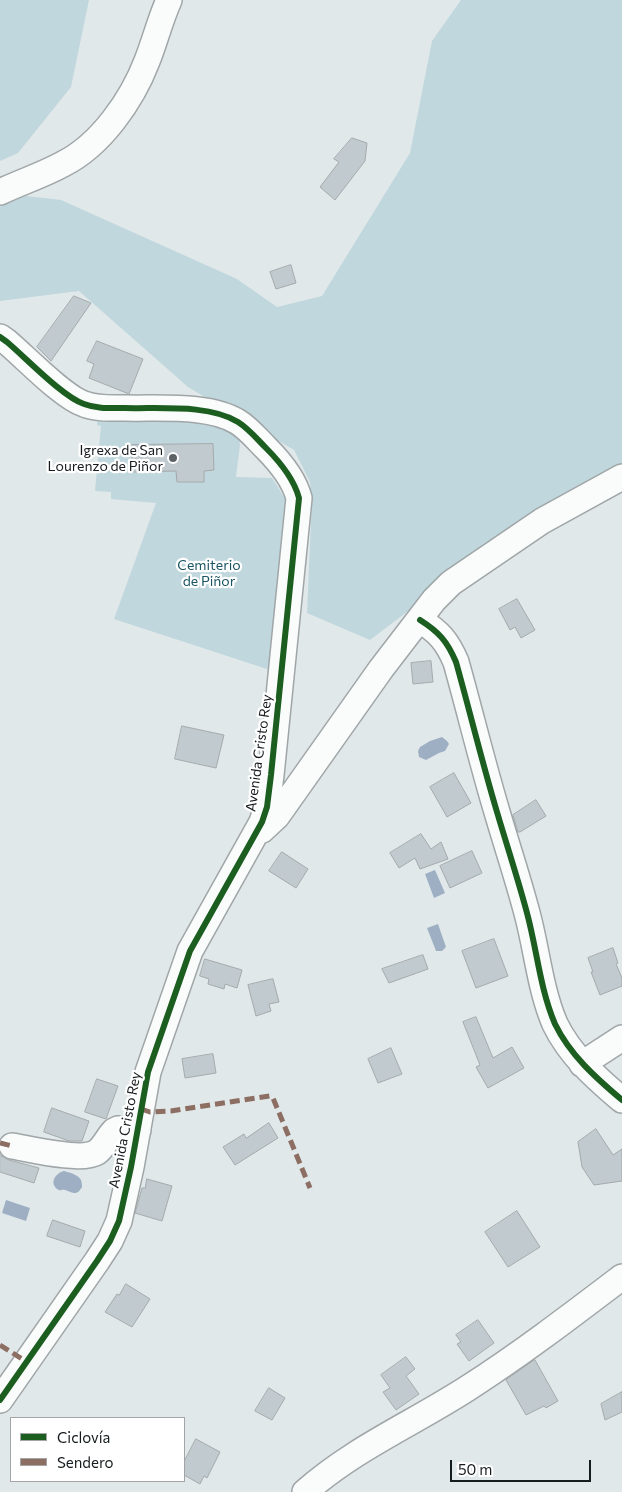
<!DOCTYPE html>
<meta charset="utf-8">
<style>
body{margin:0}
#map{position:relative;width:622px;height:1492px;overflow:hidden;background:#e0e8ea;font-family:Commissioner,sans-serif}
canvas{display:block}
.legend{position:absolute;left:10px;top:1417px;width:175px;height:65px;box-sizing:border-box;background:#fff;border:1px solid #a2a4a5;margin:0;padding:6px 9px;list-style:none;font-size:15px;color:#161b1d}
.legend li{display:flex;align-items:center;gap:10px;height:25px}
.legend b{width:25px;border:1px solid #a2a4a5}
.scale{position:absolute;left:450px;top:1460px;width:141px;height:22px;box-sizing:border-box;border:2px solid #161b1d;border-top:0;padding-left:6px;font-size:15px;line-height:18px;white-space:nowrap;color:#161b1d;-webkit-text-stroke:4px #fff;paint-order:stroke}
</style>
<div id="map">
<canvas width="622" height="1492"></canvas>
<ul class="legend">
<li><b style="height:6px;background:#1b5e20"></b>Ciclovía</li>
<li><b style="height:6px;background:#8d6e63"></b>Sendero</li>
</ul>
<div class="scale">50 m</div>
</div>
<script>
const ctx = document.querySelector('canvas').getContext('2d');
ctx.lineJoin = 'round';
function paint(path, color) { ctx.fillStyle = color; ctx.fill(path, 'evenodd'); }
function trace(path, color, width, dash) { ctx.strokeStyle = color; ctx.lineWidth = width; ctx.lineCap = dash ? 'butt' : 'round'; ctx.setLineDash(dash || []); ctx.stroke(path); }
function drawText(font, color, halo, rows, align = 'center') {
  ctx.font = font + ' Commissioner,sans-serif'; ctx.lineWidth = 4.5; ctx.setLineDash([]); ctx.textBaseline = 'middle'; ctx.strokeStyle = halo; ctx.fillStyle = color; for (const [text, x, y, turn = 0] of rows) {
    ctx.save(); ctx.translate(x, y); ctx.rotate((+turn || 0) * Math.PI / 180); ctx.textAlign = isNaN(turn) ? turn : align; if (halo) ctx.strokeText(text, 0, 0); ctx.fillText(text, 0, 0); ctx.restore();
  }
}
paint(new Path2D(`
 M0 0H89L71 87 18 153 0 161Z
 M461 0H622V470L428 596 370 640 307 613 312 499 310 482 294 450 188 387 79 291 0 301V207L18 195 61 200 237 279 277 307 322 296 410 153 432 41Z
 M98 416 188 419 219 424 239 438 240 445 236 477 272 478 286 500 270 670 114 619 156 503 111 499V492L95 491 101 426 97 425Z`), '#c0d7dd');
paint(new Path2D(`
 M442 737 447 741 449 744 445 751 439 753 426 760 419 757 418 751 420 747 430 741Z
 M435 870 445 893 434 898 425 874Z
 M438 924 446 947 442 951H436L427 928Z
 M64 1171C73 1174 83 1175 82 1187 77 1196 73 1193 65 1190 60 1189 62 1192 57 1189 49 1182 56 1173 64 1171Z
 M6 1200 30 1208 26 1221 2 1213Z`), '#9eafc4');
const building = new Path2D(`
 M352 138 367 143 365 161 335 200 320 187 339 162 334 159Z
 M291 265 296 283 276 289 270 272Z
 M74 296 91 303 51 361 37 347Z
 M97 341 143 359 129 394 89 378 94 364 87 361Z
 M213 444 214 470 204 471V482H177L176 471 132 472V445Z
 M517 599 535 630 521 638 515 627 510 630 499 609Z
 M431 661 433 682 413 684 411 663Z
 M182 726 224 735 216 768 175 759Z
 M454 773 471 803 447 817 430 787Z
 M536 800 546 816 520 832H518L513 815Z
 M421 834 431 849 441 842 448 859 420 869 415 858 399 868 390 853Z
 M472 851 482 873 450 888 440 866Z
 M282 852 308 869 296 888 269 871Z
 M494 939 508 976 476 988 462 951Z
 M613 948 618 963 616 964 622 978V986L600 995 591 972H593L588 958Z
 M423 955 428 969 389 983 382 969Z
 M205 959 242 970 237 988 225 984 224 989 208 984 209 979 200 976Z
 M273 979 279 1002 269 1004 271 1011 256 1016 248 985Z
 M476 1017 493 1058 512 1047 524 1068 488 1088 476 1067 480 1065 463 1022Z
 M391 1048 402 1074 378 1083 368 1059Z
 M213 1054 216 1073 185 1078 182 1059Z
 M97 1079 118 1086 106 1119 85 1112Z
 M52 1108 89 1121 82 1141H69L44 1132Z
 M269 1123 278 1138 235 1165 223 1147 244 1134 246 1138Z
 M596 1129 613 1155 622 1149V1181L594 1185 582 1167 578 1142Z
 M0 1155 9 1160 39 1168 34 1183 0 1172Z
 M147 1179 172 1186 162 1221 135 1213 142 1188H145Z
 M517 1211 540 1247 508 1267 485 1232Z
 M53 1220 85 1231 80 1247 47 1236Z
 M126 1284 150 1299 132 1327 105 1312 117 1294 119 1295Z
 M478 1320 494 1343 469 1361 457 1344 461 1342 456 1335Z
 M406 1357 415 1369 406 1376 419 1394 396 1410 383 1392 390 1388 381 1375Z
 M535 1360 558 1401 546 1408 544 1406 526 1415 506 1380Z
 M269 1388 285 1398 272 1420 255 1411Z
 M622 1392V1412L605 1420 601 1404Z
 M196 1439 220 1452 207 1478 204 1476 200 1484 184 1475V1462Z`);
paint(building, '#c0cacf');
trace(building, '#a5aaac', 1);
const minor = new Path2D(`
 M0 192C21 182 43 175 63 164 101 145 132 100 147 61 155 41 160 20 169 0
 M0 337 7 342C26 358 63 397 84 404 97 409 111 408 125 408 159 409 209 404 238 422 249 429 257 439 266 448 280 462 294 479 299 498L271 775 267 807 262 822 190 951 148 1072 131 1167 119 1221 110 1241 97 1261 0 1400
 M420 620C439 632 447 641 456 662 470 712 482 762 497 812 507 846 518 879 527 913 537 950 540 989 555 1024 570 1055 596 1078 622 1100
 M262 830 277 816 381 669 434 600 451 583 542 521 622 477
 M582 1064 622 1038
 M12 1146C30 1149 82 1162 97 1152 104 1147 108 1137 114 1131L118 1129 138 1130
 M305 1492C353 1449 414 1423 468 1388 521 1354 572 1315 622 1277`);
trace(minor, '#a0a6a7', 28);
trace(minor, '#fafcfc', 25);
trace(new Path2D(`
 M141 1109 150 1112 171 1111 270 1096 273 1098 310 1188
 M0 1143 12 1146
 M0 1345 27 1362`), '#8d6e63', 5, [10, 5]);
trace(new Path2D(`
 M0 337 7 342C26 358 63 397 84 404 97 409 111 408 125 408 159 409 209 404 238 422 249 429 257 439 266 448 280 462 294 479 299 498L271 775 267 807 262 822 190 951 148 1072 131 1167 119 1221 110 1241 97 1261 0 1400
 M420 620C439 632 447 641 456 662 470 712 482 762 497 812 507 846 518 879 527 913 537 950 540 989 555 1024 570 1055 596 1078 622 1100`), '#1b5e20', 6);
for (const [x, y, r, color] of [
 [173,458,5,"#5d6365"]
]) { const dot = new Path2D(); dot.arc(x, y, r, 0, 2 * Math.PI); ctx.fillStyle = color; ctx.fill(dot); trace(dot, '#fff', 2); }
drawText('14px', '#161b1d', '#fff', [
 ["Igrexa de San",163,450],
 ["Lourenzo de Piñor",163,466]
], 'right');
drawText('14px', '#195562', '#fff', [
 ["Cemiterio",209,565],
 ["de Piñor",209,581]
]);
drawText('14px', '#161b1d', '#fff', [
 ["Avenida Cristo Rey",259,753,-82],
 ["Avenida Cristo Rey",125,1130,-79]
]);
</script>
